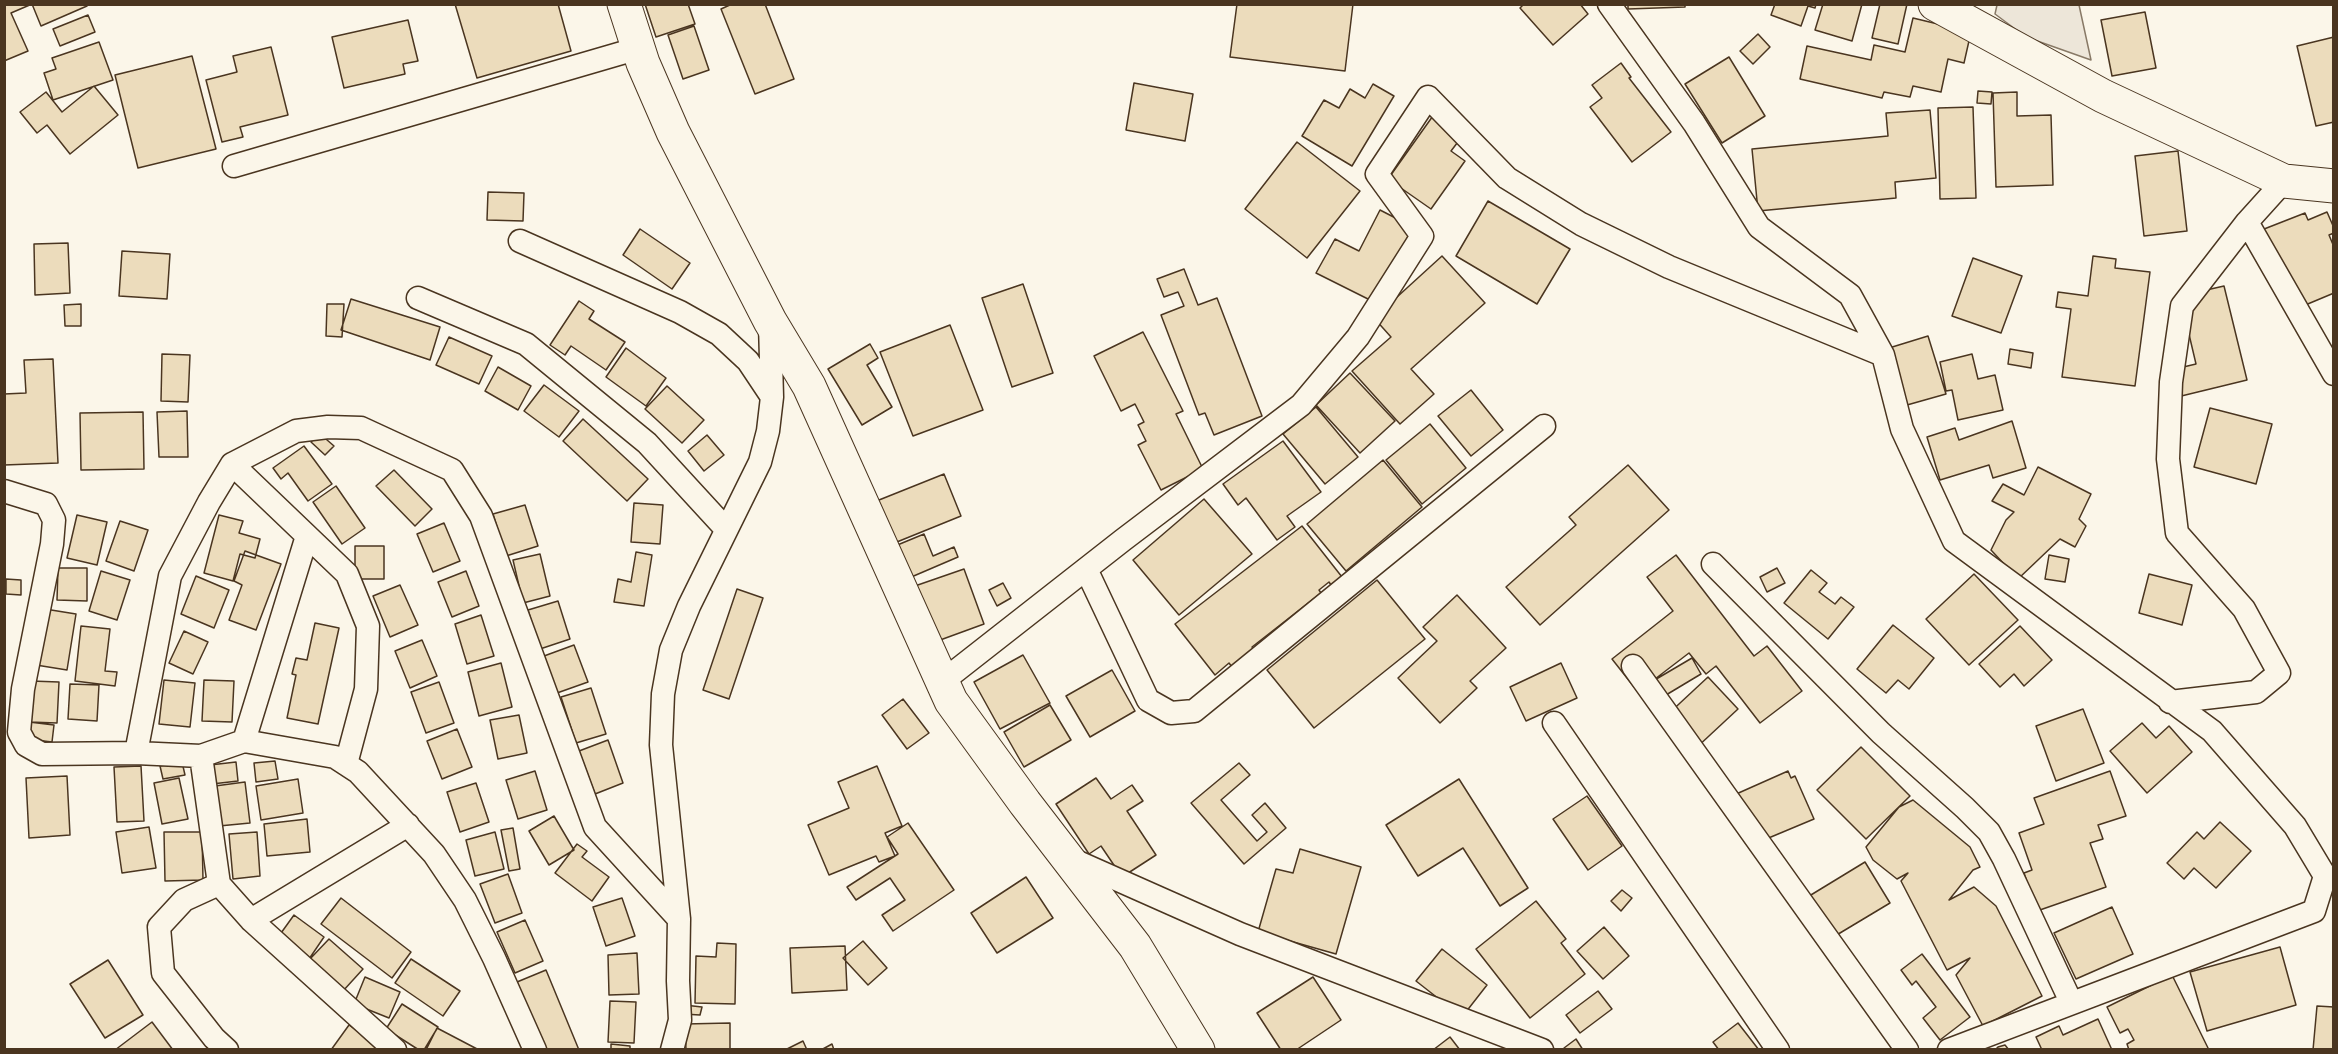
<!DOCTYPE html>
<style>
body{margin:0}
#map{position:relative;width:2338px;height:1054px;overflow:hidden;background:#fbf6e9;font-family:"Titillium Web",sans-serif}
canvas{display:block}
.frame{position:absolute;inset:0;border:6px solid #4a3520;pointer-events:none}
</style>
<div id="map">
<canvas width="2338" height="1054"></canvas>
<div class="frame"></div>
</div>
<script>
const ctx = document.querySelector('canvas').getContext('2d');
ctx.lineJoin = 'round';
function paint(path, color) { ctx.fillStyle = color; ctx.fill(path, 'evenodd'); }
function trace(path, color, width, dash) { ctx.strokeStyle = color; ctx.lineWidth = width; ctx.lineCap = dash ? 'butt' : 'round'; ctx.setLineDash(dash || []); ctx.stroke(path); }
const green = new Path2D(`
 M1997 5H2079L2091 60 2026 37 1995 14Z`);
paint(green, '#ede6d9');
trace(green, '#887966', 1.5);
const building = new Path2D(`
 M4 4H32L11 13 28 51 4 61Z
 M32 4H87V6L41 26Z
 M455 4H558L571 51 477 78Z
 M645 4H688L695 24 656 37Z
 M732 4H765L794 79 755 94 721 9Z
 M1237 4H1353L1345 71 1230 57Z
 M1524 4H1580L1588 14 1553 45 1520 8Z
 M1628 4H1685V7L1628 9Z
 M1775 4H1816L1815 8 1808 6 1801 26 1771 15Z
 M1823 4H1862L1852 41 1815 30Z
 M1880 4H1907L1898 44 1872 38Z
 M2145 12 2156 68 2112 76 2101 20Z
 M88 15 95 32 60 46 53 29Z
 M1913 18 1971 32 1964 63 1948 59 1941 92 1913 86 1910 97 1884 92 1882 98 1800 79 1807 46 1871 60 1874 45 1905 52Z
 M408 20 418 61 403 64 405 74 344 88 332 37Z
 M694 26 709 70 683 79 668 35Z
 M1758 34 1770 47 1753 64 1740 51Z
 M2334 37V122L2316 126 2297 46Z
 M99 42 113 80 53 100 44 73 56 69 52 58Z
 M271 47 288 115 240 127 243 137 222 142 206 80 237 72 233 56Z
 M192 56 216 149 138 168 115 75Z
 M1729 57 1765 116 1722 143 1685 84Z
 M1621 63 1631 77 1629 78 1671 132 1632 162 1590 107 1602 98 1592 85Z
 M1134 83 1193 94 1185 141 1126 130Z
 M1373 84 1394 96 1352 166 1302 136 1324 100 1339 108 1350 89 1365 98Z
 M94 86 118 115 70 154 47 125 37 133 20 112 46 92 62 112Z
 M1978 91 1992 92 1991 104 1977 103Z
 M2017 92V116L2051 115 2053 185 1996 187 1993 93Z
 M1973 107 1976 198 1940 199 1938 108Z
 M1930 110 1936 178 1895 182 1896 198 1758 211 1752 149 1888 136 1886 113Z
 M1435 113 1464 134 1451 151 1465 161 1431 209 1388 179Z
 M1297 142 1360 191 1307 258 1245 209Z
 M2178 151 2187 231 2144 236 2135 156Z
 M488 192 524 193 523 221 487 220Z
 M1488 201 1570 249 1537 304 1456 256Z
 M1380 210 1413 227 1374 302 1316 273 1335 239 1359 251Z
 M2327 212 2334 228V233L2329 235 2334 247V293L2291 311 2259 231 2305 213 2308 220Z
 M640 229 690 263 672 289 623 255Z
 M68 243 70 293 35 295 34 244Z
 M122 251 170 254 167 299 119 296Z
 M1442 256 1485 303 1411 369 1434 394 1400 424 1352 371 1391 337 1374 318Z
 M2093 256 2116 259 2115 268 2150 272 2135 386 2062 377 2071 309 2056 307 2058 292 2088 296Z
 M1973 258 2022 276 2001 333 1952 316Z
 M1184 269 1198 305 1217 298 1262 416 1214 435 1205 413 1199 415 1161 315 1184 306 1178 292 1164 297 1157 279Z
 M1023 284 1053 373 1012 387 982 298Z
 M2224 286 2247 380 2169 399 2162 372 2196 364 2180 296Z
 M351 299 440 327 430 360 341 330Z
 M579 301 594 311 589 319 625 342 606 370 571 346 565 355 550 345Z
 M81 304V326H65L64 305Z
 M327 304H344L342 337 326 336Z
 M950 325 983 410 913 436 880 352Z
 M1143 332 1183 411 1176 414 1203 469 1161 490 1138 445 1146 441 1138 425 1144 422 1135 404 1121 411 1094 356Z
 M1928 336 1946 394 1907 405 1889 348Z
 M449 337 492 356 479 384 436 365Z
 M870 344 878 358 867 365 892 407 862 425 828 369Z
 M626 348 666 378 646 406 606 377Z
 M2010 349 2033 353 2031 368 2008 364Z
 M162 354 190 355 188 402 161 401Z
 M1972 354 1978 379 1995 375 2003 410 1958 420 1952 390 1946 391 1940 362Z
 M53 359 58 463 4 465V394L26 393 24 360Z
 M498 367 531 386 518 410 485 391Z
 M1350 373 1395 421 1360 453 1316 405Z
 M544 385 579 411 559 437 524 411Z
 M667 386 704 420 682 443 645 409Z
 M1471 390 1503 430 1471 456 1438 416Z
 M1316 407 1358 457 1325 484 1283 434Z
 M2210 408 2272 424 2256 484 2194 467Z
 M187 411 188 457H159L157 412Z
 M143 412 144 469 81 470 80 413Z
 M583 419 648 479 627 501 563 441Z
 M2012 421 2026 468 1993 478 1989 465 1940 480 1927 437 1955 428 1959 440Z
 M1430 424 1466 468 1422 504 1386 460Z
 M319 433 334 446 325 455 311 442Z
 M707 435 724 455 704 471 688 451Z
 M1283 441 1321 492 1287 516 1295 527 1277 540 1246 498 1238 505 1223 484Z
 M304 446 332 484 308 501 288 473 281 479 273 468Z
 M1383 460 1422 507 1346 571 1307 524Z
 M1628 465 1669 510 1540 625 1506 587 1576 525 1569 517Z
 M2038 467 2091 494 2079 519 2086 526 2075 547 2060 539 2018 579 1991 550 2006 520 2014 512 1992 501 2003 484 2024 495Z
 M394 470 432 509 415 526 376 486Z
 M944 474 961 516 887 546 869 504Z
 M336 486 365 528 342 544 313 502Z
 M1204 499 1252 554 1179 615 1133 560Z
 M634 503 663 505 660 544 631 542Z
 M525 505 538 546 506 556 493 514Z
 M77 515 107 522 97 565 67 558Z
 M219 515 243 521 239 533 260 539 255 558 240 554 233 581 204 573Z
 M120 521 148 530 134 571 106 561Z
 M444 523 460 561 433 572 417 534Z
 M1302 526 1342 577 1331 585 1329 582 1319 590 1321 593 1252 647 1255 650 1232 667 1229 663 1215 675 1175 624Z
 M924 534 933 556 954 547 958 557 909 578 895 546Z
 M355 546H384V579H355Z
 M245 551 281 564 256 630 229 620 242 585 234 581Z
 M636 552 652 555 644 606 614 602 618 579 631 582Z
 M540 554 550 596 523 603 513 560Z
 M1676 555 1754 656 1767 646 1802 691 1760 723 1716 666 1706 674 1689 653 1638 692 1612 659 1673 611 1647 577Z
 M2049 555 2069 559 2065 582 2045 579Z
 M58 568H87V601L57 600Z
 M1777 568 1785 583 1767 592 1760 577Z
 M964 569 984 624 932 643 912 587Z
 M1811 570 1827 583 1819 592 1835 604 1841 597 1854 607 1828 639 1784 603Z
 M101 571 130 580 117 620 89 611Z
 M466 571 479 606 452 617 438 582Z
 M1974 574 2018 620 1969 665 1926 619Z
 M2149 574 2192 585 2182 625 2139 613Z
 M196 576 229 590 214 628 181 614Z
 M6 579 21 580V595L6 594Z
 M1377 580 1425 639 1314 728 1267 670Z
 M1003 583 1011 598 997 606 989 590Z
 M400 585 418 625 390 637 373 596Z
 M737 589 763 598 729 699 703 690Z
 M1457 595 1506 648 1470 681 1477 688 1440 723 1398 678 1437 641 1423 627Z
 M558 601 570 639 540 649 528 610Z
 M45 609 76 614 67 670 36 665Z
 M481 615 494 656 467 664 455 624Z
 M315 623 339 628 318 724 287 718 296 675 292 674 296 658 307 660Z
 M1893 625 1934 658 1909 689 1898 680 1886 693 1857 669Z
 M81 626 110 629 105 671 117 672 115 686 75 681Z
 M2020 626 2052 660 2024 686 2014 674 2000 687 1979 664Z
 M184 631 208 642 193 674 169 663Z
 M422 640 437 676 410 688 395 651Z
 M574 645 588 682 557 693 544 656Z
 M1023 655 1050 703 1000 729 974 682Z
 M1692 658 1701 674 1651 704 1641 688Z
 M501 663 512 707 479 716 468 672Z
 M1561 663 1577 698 1526 721 1510 687Z
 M1112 670 1135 711 1090 737 1066 696Z
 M1708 677 1738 709 1695 749 1665 717Z
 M164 680 195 683 190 727 159 724Z
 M204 680 234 681 232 722 202 721Z
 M31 681 59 682 57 723 29 722Z
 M439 682 454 723 426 733 411 692Z
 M70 684 99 685 97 721 68 719Z
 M591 688 606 734 576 743 561 697Z
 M903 699 929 733 907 749 882 715Z
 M1050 705 1071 740 1024 767 1004 732Z
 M2083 709 2104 763 2056 781 2036 726Z
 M519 715 527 753 498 759 490 720Z
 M29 722 54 725 52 742 27 739Z
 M2142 723 2156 738 2169 726 2192 752 2147 793 2110 751Z
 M457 729 472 767 442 779 427 741Z
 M608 740 623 783 595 794 579 751Z
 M1861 747 1910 796 1866 839 1817 790Z
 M275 761 278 779 256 782 254 763Z
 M182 762 185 775 163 779 160 766Z
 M236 762 238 781 212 784 210 765Z
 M1239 763 1250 775 1221 800 1257 841 1267 832 1252 815 1265 803 1286 828 1244 864 1191 803Z
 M141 766 144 821 117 822 114 767Z
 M877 766 902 826 885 833 895 856 879 862 876 856 829 875 808 825 849 808 838 782Z
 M535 771 547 810 518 819 506 780Z
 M1788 771 1791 778 1795 776 1814 819 1759 842 1725 799Z
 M2110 771 2126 816 2098 825 2103 839 2090 843 2106 887 2037 911 2024 873 2032 870 2019 833 2044 824 2034 798Z
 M67 776 70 835 29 838 26 778Z
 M179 778 188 819 162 824 154 783Z
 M1096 778 1111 799 1132 785 1143 801 1127 811 1156 855 1122 877 1101 846 1089 854 1056 804Z
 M298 779 303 813 261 820 256 786Z
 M1459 779 1528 888 1500 906 1463 848 1418 876 1386 825Z
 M245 782 250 823 219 826 215 786Z
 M476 783 489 822 460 832 447 792Z
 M1587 796 1622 846 1588 870 1553 819Z
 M1913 800 1970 847 1980 867 1973 870 1949 900 1974 887 1996 906 2042 996 1983 1026 1956 975 1970 958 1947 970 1901 881 1908 873 1897 879 1873 860 1866 847 1899 807Z
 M554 816 574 850 549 865 529 831Z
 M307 819 310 852 267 856 264 824Z
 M2220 822 2251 851 2216 888 2194 868 2184 879 2167 863 2197 832 2204 839Z
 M908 823 954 890 893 931 882 915 905 900 890 878 856 900 847 887 898 854 887 837Z
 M149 827 156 868 122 873 116 832Z
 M513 828 520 869 509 871 501 830Z
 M164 832H202L203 880 165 881Z
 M257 832 260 876 233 879 229 834Z
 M495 832 504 869 475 876 466 840Z
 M577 844 587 851 582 857 609 877 592 901 555 873Z
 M1300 849 1361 867 1336 954 1258 932 1276 869 1293 873Z
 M1865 862 1890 903 1825 942 1801 901Z
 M508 874 522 913 495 923 480 884Z
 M1026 877 1053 918 997 953 971 913Z
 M1622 890 1632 898 1621 911 1611 901Z
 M341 898 411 952 392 978 321 924Z
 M622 898 635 936 606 946 593 907Z
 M1536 901 1566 939 1561 943 1585 974 1530 1018 1476 949Z
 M2112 907 2133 954 2076 979 2054 933Z
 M294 915 324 937 307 962 276 940Z
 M525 920 543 961 515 973 497 932Z
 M1604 927 1629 956 1603 979 1577 951Z
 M329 939 363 969 343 991 309 960Z
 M863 941 887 968 868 985 843 958Z
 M717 943 736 944 735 1004 695 1003 696 956 716 957Z
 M845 946 847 990 792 993 790 948Z
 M2280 947 2296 1005 2207 1031 2190 972Z
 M1442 949 1487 985 1462 1017 1416 981Z
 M637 953 639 994 609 995 608 955Z
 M1922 954 1970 1017 1940 1040 1923 1018 1936 1007 1916 981 1912 985 1901 970Z
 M411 959 460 991 443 1016 395 983Z
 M108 960 143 1015 105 1038 70 984Z
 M546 970 579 1050H546L517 982Z
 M2172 975 2209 1050H2129L2127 1044 2134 1040 2128 1029 2120 1033 2107 1007Z
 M365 977 400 992 389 1018 354 1004Z
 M1313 977 1341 1020 1296 1050H1281L1257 1013Z
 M1598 991 1612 1009 1580 1033 1566 1015Z
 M610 1001 636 1002 634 1043 608 1042Z
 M402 1004 438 1027 424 1050H419L386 1029Z
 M684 1005 702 1007 700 1015 683 1014Z
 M2317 1006 2334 1007V1050H2313Z
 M2098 1019 2112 1050H2042L2036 1037 2059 1026 2063 1035Z
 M152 1022 173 1050H115Z
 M730 1023V1050H686L685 1024Z
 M1738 1023 1759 1050H1719L1713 1042Z
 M349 1025 379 1046 376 1050H331Z
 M437 1028 479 1050H426Z
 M1450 1037 1460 1050H1433Z
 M1576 1039 1583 1050H1565L1564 1048Z
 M803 1041 807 1050H785Z
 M611 1044 630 1046V1050H611Z
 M832 1044 834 1050H821Z
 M2005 1045 2009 1050H1995L1998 1047Z`);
paint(building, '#ecdcbc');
trace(building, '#4a3520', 1.5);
const street = new Path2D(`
 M1609 4 1694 123 1759 227 1850 295 1883 355 1902 429 1954 541 2212 731 2295 826 2325 876 2314 911 1949 1050
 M234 166 639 48
 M2247 222 2334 374
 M520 241 680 312 719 334 748 361 772 397
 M418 298 526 344 647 443 726 529
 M232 464 347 574 368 626 366 689 346 764
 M4 491 46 504 54 520 52 544 23 689 19 732 26 745 42 754 136 753 201 756 244 741 335 757 358 772 434 854 465 900 494 958 535 1050
 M1713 564 1881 733 1965 808 1989 832 2004 859 2071 1002
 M1086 569 1148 700 1171 713 1194 711 1544 426
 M1633 666 1907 1050
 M943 681 1123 540 1301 405 1358 337 1422 236 1377 174 1428 97 1507 178 1581 224 1669 267 1883 355
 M2170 702 2256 692 2279 673 2244 609 2177 533 2168 459 2171 382 2182 306 2247 222 2284 181
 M1554 723 1778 1050
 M244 741 307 536
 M136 753 170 576 209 502 232 464 296 431 328 427 361 428 452 470 481 516 595 827 679 919
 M201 756 219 884 251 920 395 1050
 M1071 859 1240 934 1542 1050
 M219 884 184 900 159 927 163 973 214 1038 227 1050
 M251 920 408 825
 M672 1050 680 1020 678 981 679 919 661 745 663 694 671 650 689 606 760 462 768 431 772 397 770 323`);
const secondary = new Path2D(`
 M624 4 643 63 673 132 770 321 809 386 951 701 1025 803 1135 946 1198 1050
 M1935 4 2103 96 2284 181 2334 186`);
trace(street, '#4a3520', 25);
trace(secondary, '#4a3520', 35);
trace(street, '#fbf6e9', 22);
trace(secondary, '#fbf6e9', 33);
</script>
